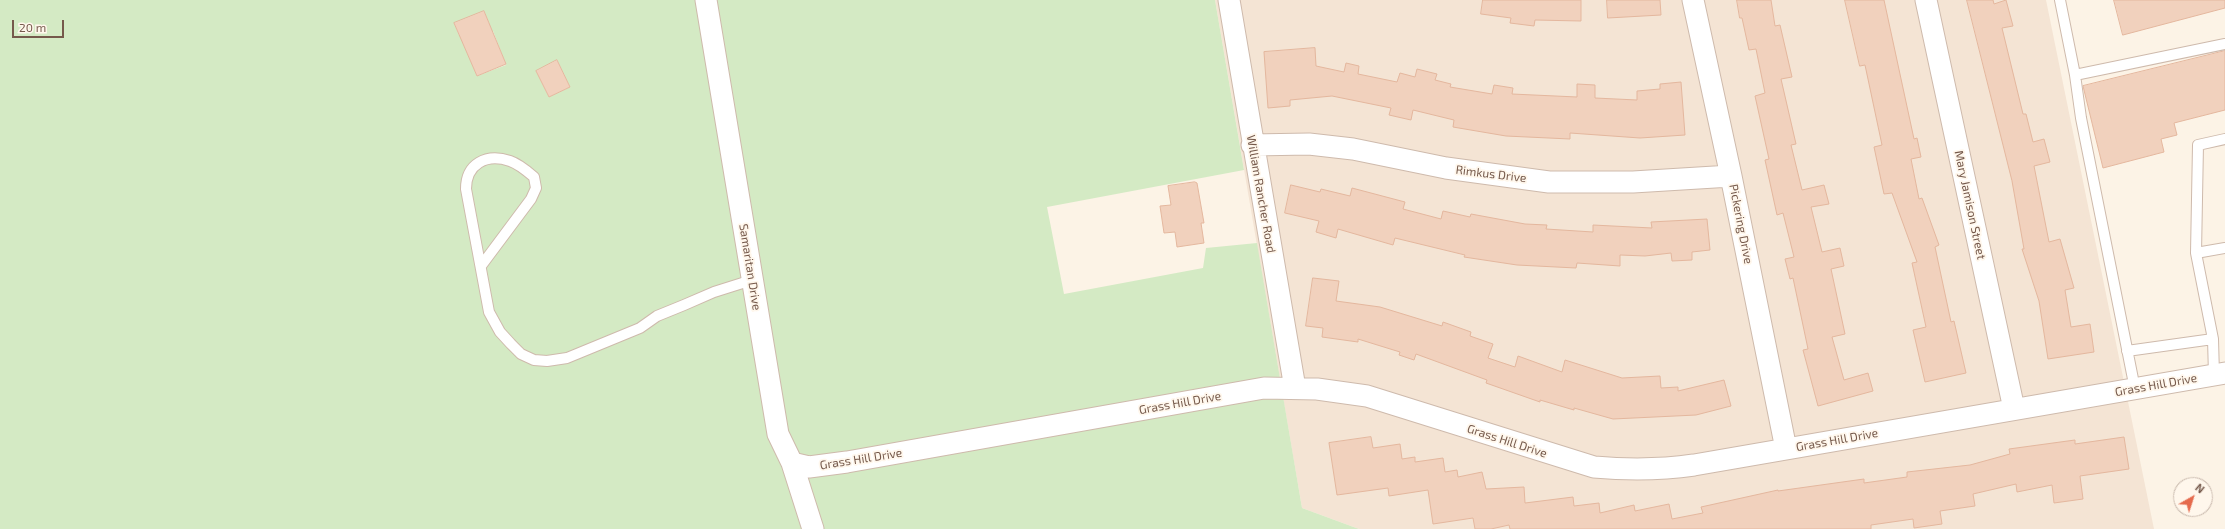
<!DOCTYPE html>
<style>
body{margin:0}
#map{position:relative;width:2225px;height:529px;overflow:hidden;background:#fcf3e6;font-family:"Exo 2",sans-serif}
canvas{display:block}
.north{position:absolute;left:2173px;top:477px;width:40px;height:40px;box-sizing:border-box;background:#fff7ec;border:1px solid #c8b8ac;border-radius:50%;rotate:39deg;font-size:11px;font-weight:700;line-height:16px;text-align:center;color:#75594b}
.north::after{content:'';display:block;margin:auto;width:14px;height:18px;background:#e56a4c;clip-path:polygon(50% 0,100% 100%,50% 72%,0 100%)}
.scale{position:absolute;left:12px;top:20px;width:52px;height:18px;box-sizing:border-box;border:2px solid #75594b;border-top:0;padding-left:5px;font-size:12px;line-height:14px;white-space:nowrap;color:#75594b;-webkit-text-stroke:3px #fff7ec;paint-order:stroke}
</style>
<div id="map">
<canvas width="2225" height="529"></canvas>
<div class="north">N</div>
<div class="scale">20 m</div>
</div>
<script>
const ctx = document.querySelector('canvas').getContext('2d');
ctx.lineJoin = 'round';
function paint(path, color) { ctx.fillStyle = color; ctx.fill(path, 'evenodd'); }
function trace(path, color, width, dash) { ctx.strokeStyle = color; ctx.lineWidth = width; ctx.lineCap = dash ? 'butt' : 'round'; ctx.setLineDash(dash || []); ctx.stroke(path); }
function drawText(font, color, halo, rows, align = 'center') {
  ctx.font = font + ' "Exo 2",sans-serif'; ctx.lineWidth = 3.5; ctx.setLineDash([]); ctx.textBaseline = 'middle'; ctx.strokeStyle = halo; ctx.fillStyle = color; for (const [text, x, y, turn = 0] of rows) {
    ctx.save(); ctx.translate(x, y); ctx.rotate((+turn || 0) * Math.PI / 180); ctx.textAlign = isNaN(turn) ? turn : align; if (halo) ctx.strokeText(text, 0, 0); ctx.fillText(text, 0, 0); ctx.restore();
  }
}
paint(new Path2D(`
 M1215 0H2046L2154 529H1359L1302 508Z`), '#f4e4d4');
paint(new Path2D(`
 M0 0H1215L1244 170 1047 207 1064 294 1203 268 1206 248 1257 243 1302 508 1359 529H0ZM484 11 489 23 485 33 493 31 506 65 477 76 463 42 467 32 459 35 454 23ZM557 60 570 87 549 97 536 71Z`), '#d4eac4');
const building = new Path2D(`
 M1483 0H1581V21L1535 20 1534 26 1510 23 1511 18 1481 14Z
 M1607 0H1660L1661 15 1608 18Z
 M1737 0H1771L1775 26 1780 25 1792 77 1781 79 1796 144 1791 145 1802 190 1824 185 1829 204 1811 207 1822 252 1840 248 1844 266 1831 269 1845 334 1832 337 1844 380 1868 373 1873 391 1818 406 1803 350 1808 349 1793 278 1790 279 1785 259 1794 257 1783 213 1777 215 1765 160 1769 159 1755 96 1765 93 1756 49 1749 50 1742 18H1740Z
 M1845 0H1884L1914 139 1917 138 1921 157 1911 159 1919 199 1922 198 1939 245 1935 247 1951 322 1954 321 1966 373 1925 382 1913 330 1926 327 1912 263 1917 262 1892 193 1884 194 1874 147 1882 145 1865 65 1860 66Z
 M1967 0H1993L1994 4 2006 0 2013 26 2002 28 2023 114H2026L2033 142 2044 139 2050 162 2034 166 2049 242 2060 239 2074 288 2065 290 2071 327 2090 324 2094 352 2048 359 2039 301 2022 249H2024L2012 181Z
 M2114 0H2225V8L2123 35Z
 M484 11 506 64 477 76 454 23Z
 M1315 48 1316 66 1344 72 1346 63 1359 66 1358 74 1397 82 1400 73 1415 77 1417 69 1437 74 1435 80 1451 84 1450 87 1492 94 1494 85 1513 88 1512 94 1577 97V84L1595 85V98L1637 100V91L1660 89V84L1681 82 1685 135 1640 138 1570 133V139L1506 136 1453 127 1454 120 1413 110 1411 120 1389 115 1391 108 1332 96 1290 100V106L1268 108 1264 52Z
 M2225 51V110L2174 123 2177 135 2161 139 2164 152 2103 168 2083 86Z
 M557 60 570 87 549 97 536 71Z
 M1195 182 1197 183 1204 223H1201L1204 243 1177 247 1175 232 1164 233 1160 206 1171 205 1168 186Z
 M1291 185 1320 192 1321 189 1350 196 1352 188 1405 202 1403 209 1441 219 1443 211 1470 217 1471 214 1525 224 1547 225 1546 229 1593 232V225L1652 228 1651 222 1707 219 1710 250 1692 252V260L1672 261 1671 253 1645 256 1620 255V266L1577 263 1576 268 1517 265 1464 257 1465 255 1395 238 1393 245 1338 229 1336 238 1316 232 1319 221 1285 213Z
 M1313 278 1339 281 1336 301 1380 307 1442 326 1443 322 1471 332 1470 336 1493 344 1488 358 1515 367 1518 356 1562 372 1565 360 1622 378 1660 376 1661 388 1678 387V391L1724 380 1731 406 1696 415 1613 419 1574 408V410L1540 400V402L1486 383 1487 380 1416 354 1414 360 1399 355 1400 352 1358 339V342L1322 337 1323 328 1306 326Z
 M1371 437 1373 448 1400 444 1402 459 1415 457V462L1443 458 1445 472 1457 470 1458 477 1482 472 1486 489 1524 487 1525 503 1573 497 1574 506 1599 503 1600 513 1634 505 1635 511 1669 504 1672 519 1703 513 1701 507 1778 490V491L1864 479V483L1907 477V472L1970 465 2010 454 2009 449 2075 440V444L2124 437 2129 469 2080 476 2083 499 2054 503 2052 485 2017 492 2016 484 1973 494 1975 506 1940 511 1942 524 1914 528 1913 519 1871 525V529H1510L1509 525 1491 529H1475L1473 518 1433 524 1428 490 1389 496 1388 488 1337 495 1329 443Z`);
paint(building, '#f1d1bd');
trace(building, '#e4b79e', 1);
const service = new Path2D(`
 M2060 0 2075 75
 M2196 253 2225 248
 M481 266 531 199 536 188 534 177C527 171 519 164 510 161 486 153 466 164 466 189L489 312 500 332 511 344 521 354 534 360 547 361 567 358 640 328 657 316 684 305 714 292 752 280
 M2213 339 2214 375
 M2127 351 2213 339 2196 253 2198 145 2225 139
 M2135 389 2081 118 2075 75 2225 44`);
const minor = new Path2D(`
 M706 0 778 434 792 463 813 529
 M1229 0 1295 388
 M1693 0 1731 176 1786 449
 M1926 0 2014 409
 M1252 145 1309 144 1353 149 1446 168 1549 182H1633L1731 176
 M792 463 809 467 847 462 1264 388 1317 389 1367 396 1594 467C1628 470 1660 470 1694 465L2225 373`);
trace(service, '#cebaac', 12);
trace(minor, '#cebaac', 23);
trace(service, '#fff', 10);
trace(minor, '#fff', 21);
drawText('12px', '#75594b', '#fff7ec', [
 ["Rimkus Drive",1491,174,7],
 ["William Rancher Road",1261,194,80],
 ["Mary Jamison Street",1970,205,78],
 ["Pickering Drive",1741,224,79],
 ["Samaritan Drive",750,267,81],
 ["Grass Hill Drive",2156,385,-10],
 ["Grass Hill Drive",1180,403,-10],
 ["Grass Hill Drive",1837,440,-10],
 ["Grass Hill Drive",1507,441,18],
 ["Grass Hill Drive",861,459,-9]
]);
</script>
